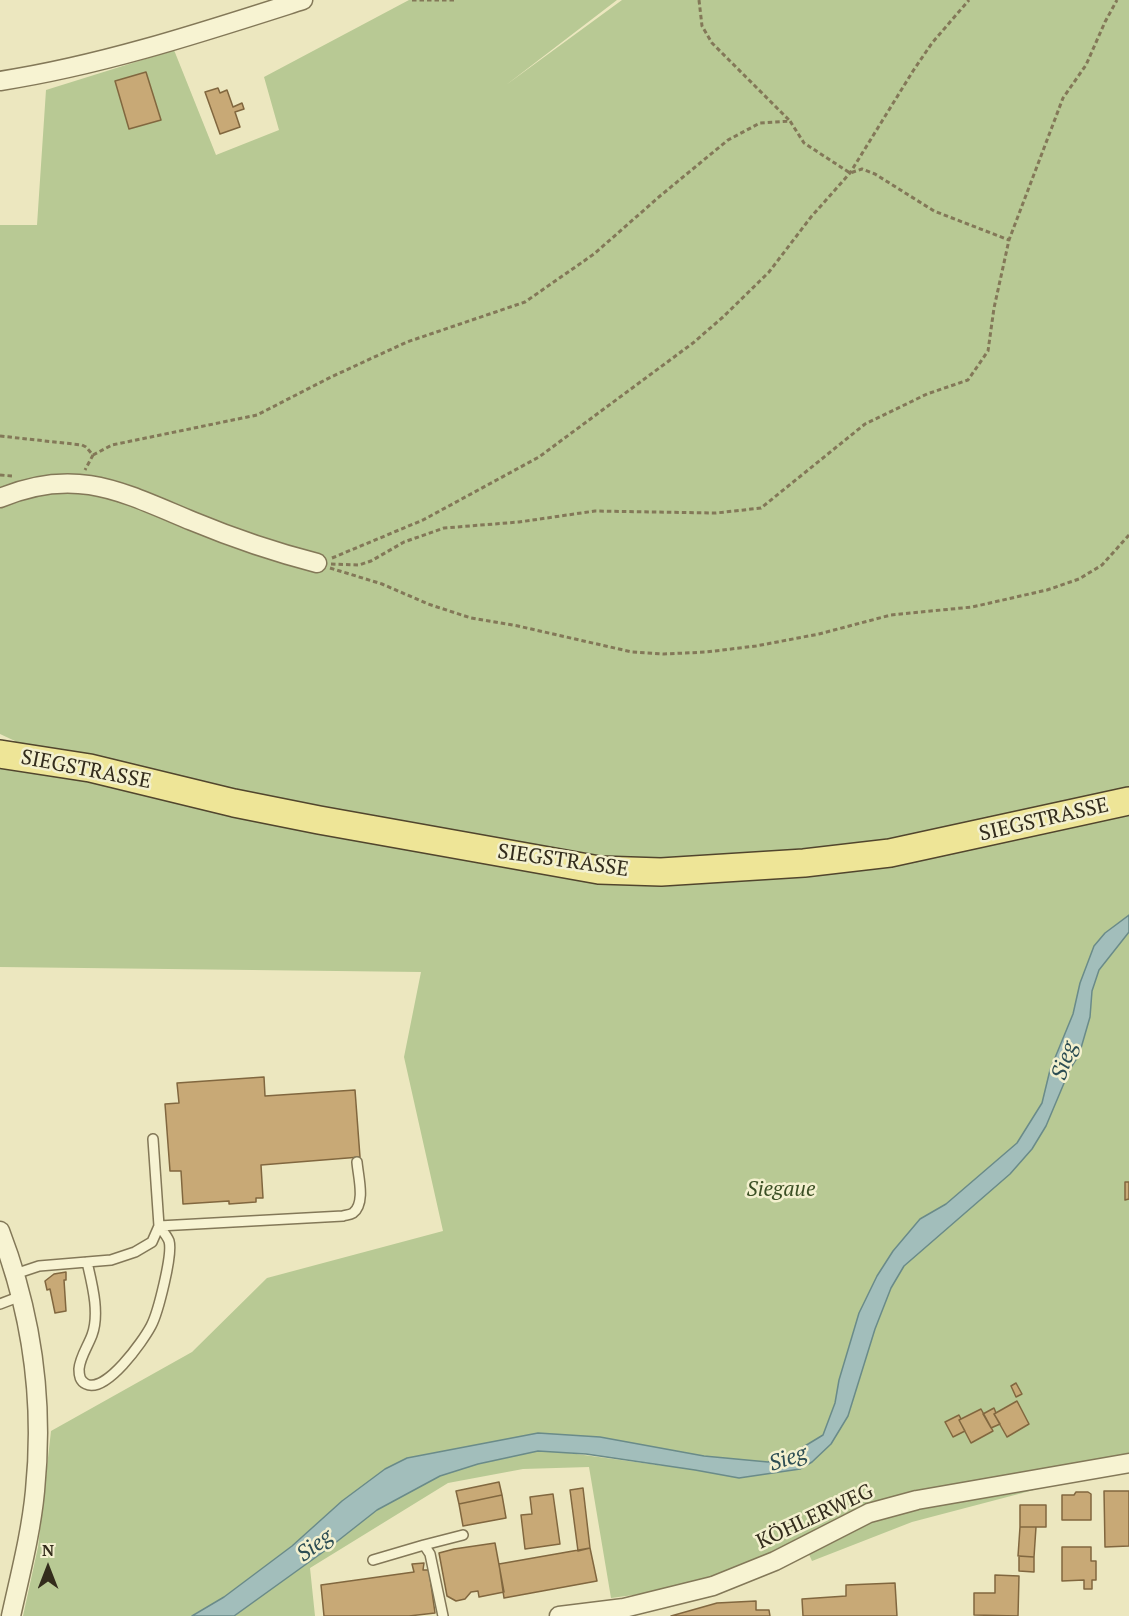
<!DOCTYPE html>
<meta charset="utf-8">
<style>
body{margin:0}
#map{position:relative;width:1129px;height:1616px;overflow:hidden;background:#ece7bf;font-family:"PT Serif",serif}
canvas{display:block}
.north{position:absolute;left:18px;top:1538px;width:60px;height:60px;-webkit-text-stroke:4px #f3f0ce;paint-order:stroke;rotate:0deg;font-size:16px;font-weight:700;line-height:24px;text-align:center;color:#332c1c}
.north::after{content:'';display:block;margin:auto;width:21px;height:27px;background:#332c1c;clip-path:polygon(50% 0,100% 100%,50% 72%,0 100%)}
</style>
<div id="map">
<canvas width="1129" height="1616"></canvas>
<div class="north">N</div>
</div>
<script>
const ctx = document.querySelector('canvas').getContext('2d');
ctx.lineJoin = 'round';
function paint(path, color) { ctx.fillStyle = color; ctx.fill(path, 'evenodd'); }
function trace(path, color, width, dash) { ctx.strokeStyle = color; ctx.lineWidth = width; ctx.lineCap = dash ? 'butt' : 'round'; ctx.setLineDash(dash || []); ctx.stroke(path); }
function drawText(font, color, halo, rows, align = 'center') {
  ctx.font = font + ' "PT Serif",serif'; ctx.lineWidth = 5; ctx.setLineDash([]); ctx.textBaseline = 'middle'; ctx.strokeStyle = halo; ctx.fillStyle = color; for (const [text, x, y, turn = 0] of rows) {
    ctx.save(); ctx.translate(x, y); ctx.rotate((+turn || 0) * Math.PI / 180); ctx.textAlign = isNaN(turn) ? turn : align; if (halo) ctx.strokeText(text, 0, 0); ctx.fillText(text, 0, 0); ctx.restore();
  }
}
paint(new Path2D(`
 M409 0H617L506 85 622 0H1129V1465L912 1522 812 1561 801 1537C762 1557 714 1579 671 1589 651 1593 631 1595 611 1598L589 1467 523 1469 448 1483 310 1568 315 1616H234L330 1547 377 1510 440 1476 478 1464 538 1451 537 1434 407 1458 387 1468 342 1501 292 1546 224 1597 192 1616H23L38 1547 51 1431 192 1352 267 1278 443 1231 404 1057 421 972 0 967V755L15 741 0 734V225H37L46 90 174 50 216 155 279 130 264 77ZM593 1450 665 1466 569 1453Z`), '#b8c994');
const water = new Path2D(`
 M1129 915V932L1099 970 1092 991 1090 1017 1079 1055 1070 1069 1046 1126 1032 1149 1010 1174 904 1266 891 1288 875 1329 848 1416 831 1444 812 1462 800 1469 739 1478 695 1470 586 1454 538 1451 478 1464 440 1476 377 1510 330 1547 234 1616H192L224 1597 292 1546 342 1501 385 1469 407 1458 538 1433 600 1437 704 1456 768 1462 790 1455 823 1435 835 1403 839 1380 859 1313 877 1276 893 1251 920 1219 946 1204 1017 1143 1042 1103 1050 1070 1073 1014 1080 983 1094 946 1105 933Z`);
paint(water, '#a2bebb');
trace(water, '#6a8b89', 1.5);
const building = new Path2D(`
 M146 72 161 120 129 129 115 81Z
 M218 88 220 93 227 90 233 107 242 103 244 109 235 112 240 127 220 134 205 92Z
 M264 1077 265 1096 355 1090 360 1157 261 1165 263 1198H256V1202L229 1204V1201L183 1204 181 1171H170L165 1104 179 1103 177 1083Z
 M1125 1182H1129V1199L1125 1200Z
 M66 1272V1280H64L66 1311 55 1313 50 1289 47 1290 45 1281 54 1274Z
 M1016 1383 1022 1394 1016 1397 1011 1386Z
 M1017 1401 1029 1424 1007 1437 994 1414Z
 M994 1408 996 1413 994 1414 1000 1424 991 1428 983 1414Z
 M981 1409 993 1431 971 1443 959 1420Z
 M959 1415 961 1419 959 1420 965 1431 953 1437 945 1422Z
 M499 1482 502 1495 459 1504 456 1491Z
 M583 1488 590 1548 578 1551 570 1490Z
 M1104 1491H1129V1546L1105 1547Z
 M1076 1492H1088L1091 1494V1520H1062V1495H1074Z
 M553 1494 560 1544 525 1549 521 1515 532 1514 530 1497Z
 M502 1495 506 1518 463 1526 459 1504Z
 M1020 1505H1046V1527H1020Z
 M1020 1527H1036L1034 1557 1018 1556Z
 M495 1543 504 1592 479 1597 478 1591 471 1592 465 1599 456 1601 447 1596 439 1553 454 1549Z
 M1062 1547H1091V1561H1096V1580H1092V1589H1084V1580L1062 1581Z
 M590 1548 597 1581 504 1598 499 1564Z
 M1019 1556 1034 1557V1572L1019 1571Z
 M424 1563 423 1570H429L435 1613 409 1616H324L321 1585 414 1572 412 1564Z
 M995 1575 1019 1576 1018 1616 974 1615V1593H995Z
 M895 1583 897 1616H803L802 1599 846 1596V1585Z
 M756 1601V1610H769L770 1616H671L717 1603Z`);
paint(building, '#c8a976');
trace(building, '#81673f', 1.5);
const service = new Path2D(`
 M87 1262C92 1284 100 1313 92 1335 88 1346 80 1357 79 1369 79 1376 80 1381 86 1384 106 1394 143 1341 151 1326 158 1313 173 1254 169 1241 167 1236 162 1230 159 1226L343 1216C346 1215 350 1215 353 1213 366 1203 358 1176 357 1162
 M15 1274 39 1266 111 1260 135 1252 152 1242 159 1226 153 1139
 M0 1304 21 1296
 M424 1545 463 1535
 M373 1560 424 1545 430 1554 443 1616`);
const minor = new Path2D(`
 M0 81C103 65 203 32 303 0
 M0 498C76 466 122 492 192 521 233 538 274 552 317 563
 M0 1231C32 1314 44 1402 35 1491 31 1533 20 1575 11 1616
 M559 1616 624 1608 713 1586 775 1561 869 1513 917 1500 1129 1463`);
const primary = new Path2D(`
 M0 754 90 768 234 803 319 820 599 870 661 872 804 863 890 853 1129 801`);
trace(service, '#837858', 12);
trace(minor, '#837858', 21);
trace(primary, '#51452d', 30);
trace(new Path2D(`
 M412 0H457
 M699 0 702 26 712 43 790 121
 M0 436 82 445 86 447 93 455 85 470
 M93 455 112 445 257 415 331 377 407 342 525 302 594 254 660 196 728 140 760 123 790 121 804 143 850 173 862 169 875 174 934 211 1009 240
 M0 475 12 476
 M332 558 423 520 539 457 693 343 723 317 769 272 811 217 850 173 913 71 932 43 969 0
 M331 564 359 565 371 561 404 542 444 528 519 522 595 511 716 513 761 508 865 424 927 394 968 380 988 351 994 308 1009 240 1063 98 1086 65 1105 22 1117 0
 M330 568 382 584 428 604 471 618 518 626 632 652 664 654 706 652 756 646 819 634 891 615 972 607 1047 590 1079 579 1102 565 1129 535`), '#837858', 3, [4.5, 3]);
trace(service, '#f7f3d2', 9);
trace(minor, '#f7f3d2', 18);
trace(primary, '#eee597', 27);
drawText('21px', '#332c1c', '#f3f0ce', [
 ["SIEGSTRASSE",86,770,11],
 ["SIEGSTRASSE",1044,820,-13],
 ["SIEGSTRASSE",563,861,8],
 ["KÖHLERWEG",815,1517,-25]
]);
drawText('italic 21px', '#3b4f24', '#f3f0ce', [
 ["Siegaue",781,1190]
]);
drawText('italic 22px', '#2c4d53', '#f3f0ce', [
 ["Sieg",1065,1061,-71],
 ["Sieg",788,1459,-18],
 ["Sieg",315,1546,-36]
]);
</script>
